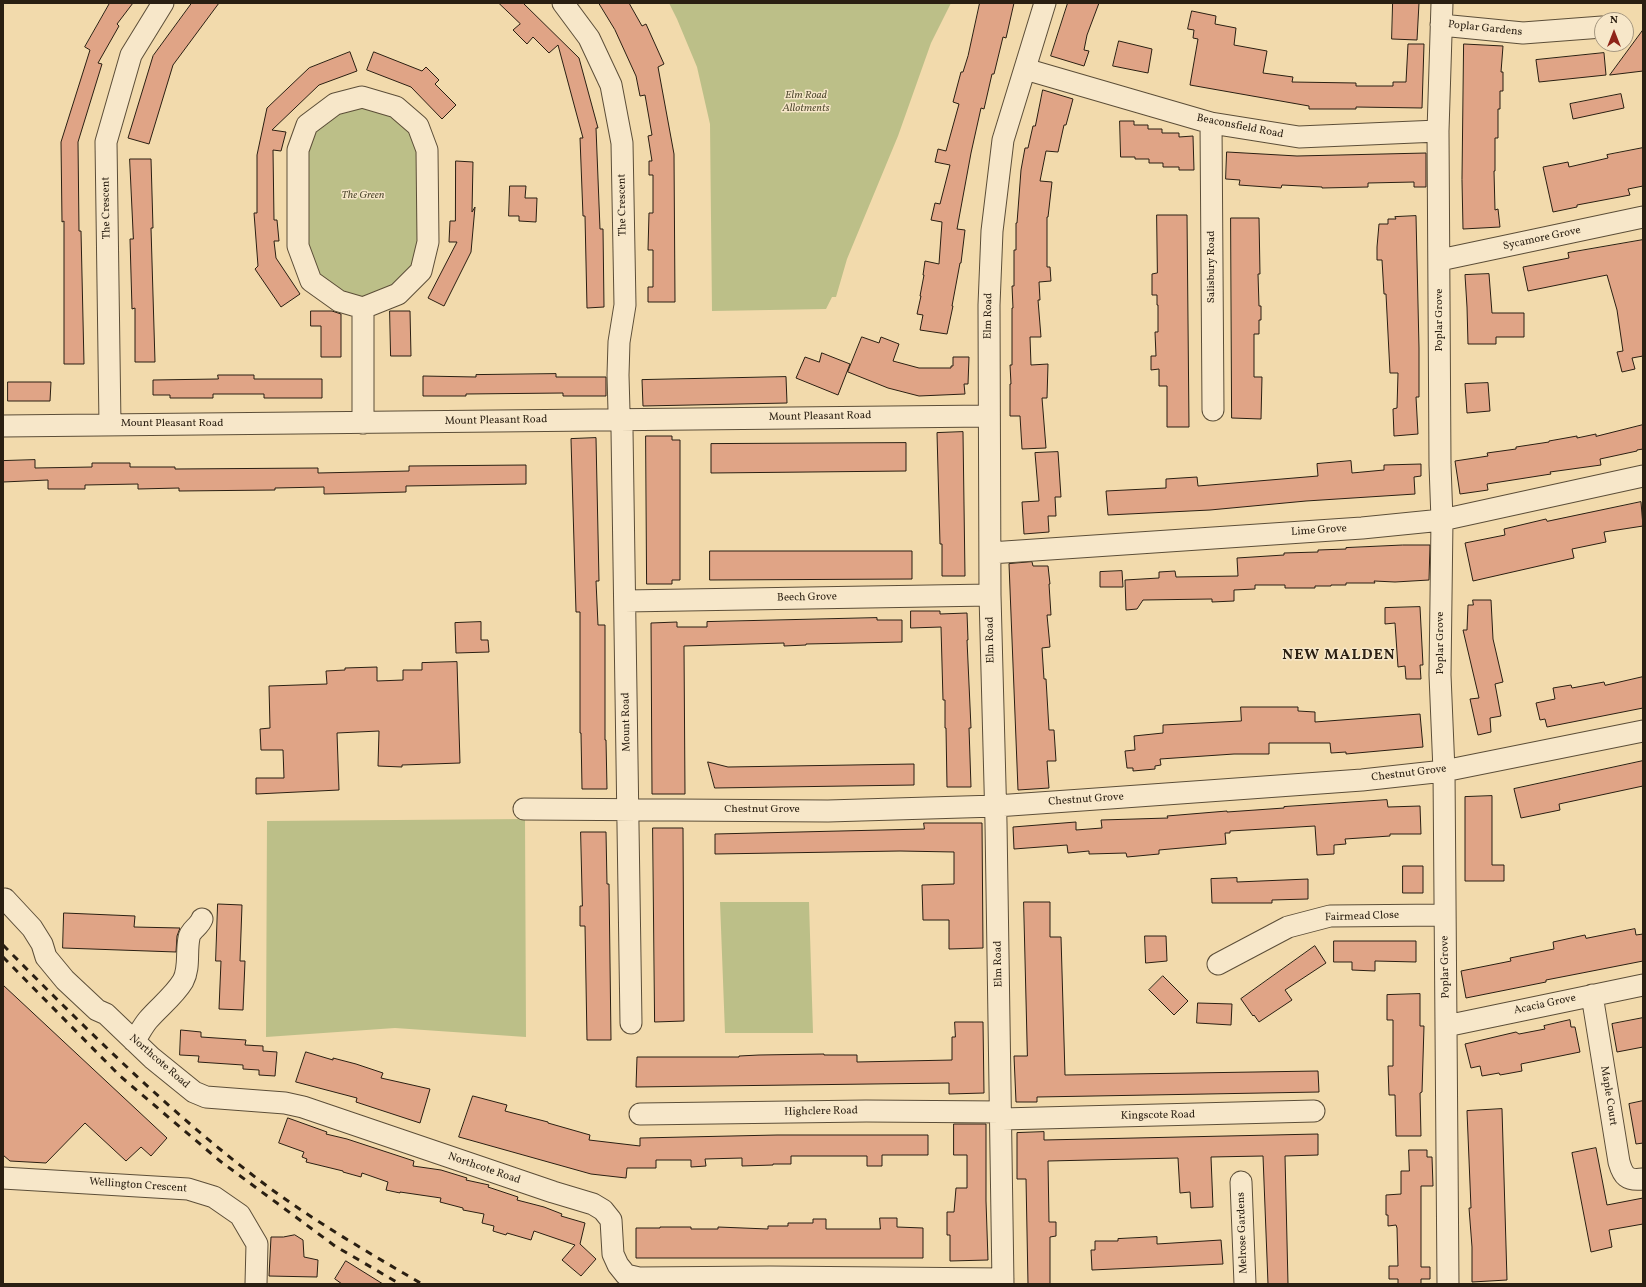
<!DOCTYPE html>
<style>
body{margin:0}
#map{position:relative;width:1646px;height:1287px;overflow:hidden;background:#f2daac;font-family:Vollkorn,serif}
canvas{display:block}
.frame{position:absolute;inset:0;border:4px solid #2a1f12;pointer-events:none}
.north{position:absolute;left:1594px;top:12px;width:40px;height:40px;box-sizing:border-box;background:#f7e7c9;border:1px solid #a59780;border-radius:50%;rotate:0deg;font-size:11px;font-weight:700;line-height:16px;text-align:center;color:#2a1f12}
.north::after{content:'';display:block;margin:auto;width:14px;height:18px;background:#8f2418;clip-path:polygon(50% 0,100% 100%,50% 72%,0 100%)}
</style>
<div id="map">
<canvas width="1646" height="1287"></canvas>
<div class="frame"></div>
<div class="north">N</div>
</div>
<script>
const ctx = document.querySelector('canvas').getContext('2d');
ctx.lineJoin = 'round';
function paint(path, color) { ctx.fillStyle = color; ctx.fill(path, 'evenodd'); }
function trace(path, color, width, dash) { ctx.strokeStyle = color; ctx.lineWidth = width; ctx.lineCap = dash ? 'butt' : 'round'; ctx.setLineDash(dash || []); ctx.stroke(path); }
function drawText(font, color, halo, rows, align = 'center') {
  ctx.font = font + ' Vollkorn,serif'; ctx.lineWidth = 3; ctx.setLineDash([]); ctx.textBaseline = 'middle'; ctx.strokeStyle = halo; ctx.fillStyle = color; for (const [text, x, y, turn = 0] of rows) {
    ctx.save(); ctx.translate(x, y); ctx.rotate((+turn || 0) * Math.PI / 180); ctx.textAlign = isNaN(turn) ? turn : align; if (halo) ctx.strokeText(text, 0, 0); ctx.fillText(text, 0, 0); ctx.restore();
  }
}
paint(new Path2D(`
 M669 3H951L931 43 898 136 847 259 836 297H832L826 309 712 311 710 124 697 67 677 19Z
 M362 97 418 126 428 242 398 294 339 301 298 246 307 125Z
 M525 819 526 1037 395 1028 266 1037 267 821Z
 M720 902H809L813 1033H725Z`), '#bcbf88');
const building = new Path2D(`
 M110 3H133L117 24 119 26 98 63 102 64 78 142 79 231H81L84 364H64V221L62 222 61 142 90 50 85 47Z
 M192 3H219L173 65 149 144 128 138 153 56Z
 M499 3H523L579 58 598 128H596L600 229H603L604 307 587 308 585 216H583L580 138H583L558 45 549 53 533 37 527 44 513 30 520 24Z
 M599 3H629L642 26 646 24 664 64 658 67 674 154 675 302H648V287H653V250H648L649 213H653V175H649V161H652L648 136 652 135 645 95 640 96 636 76 615 30Z
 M980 3H1014L1006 38 1003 37 994 74H992L984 109 981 108 971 153 957 229 965 230 961 263H960L952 306H953L947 334 920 330 923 315 917 314 921 296H920L924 275H923L925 261 939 264 942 222 931 220 935 203 940 204 950 165 935 162 938 149 946 151 959 104 953 102 961 72H963L968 56Z
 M1068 3H1099L1087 35 1084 50 1089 51 1084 66 1051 56Z
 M1393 3H1419L1417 40 1392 39Z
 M1192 11 1216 16 1215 24 1236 28 1234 45 1267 51 1263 73 1293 77 1292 82 1356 83V86H1393V82H1406L1408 44H1424L1422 108 1356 107V109H1309V106L1190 85 1198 39 1193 38 1194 30 1188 29Z
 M1643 30V71L1610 75Z
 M1119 41 1152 49 1148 73 1113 66Z
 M1464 44 1503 46 1501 72H1503V91H1500V109H1498V138H1495V171H1494L1495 210 1498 209 1500 227 1463 229 1462 180Z
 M350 52 357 71 319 85 272 130 286 132 281 151 273 150 274 220H277L279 241H274L276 258 300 294 281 307 255 269 258 266 254 213H257V155L267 108 309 68Z
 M374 52 422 71 426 67 439 80 435 84 456 105 442 119 411 87 367 70Z
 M1604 53 1606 75 1539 82 1536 60Z
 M1043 90 1073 99 1066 125H1064L1058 152 1046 151 1040 181 1052 182 1048 217H1047V267H1050L1051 281 1039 282 1040 300H1038L1041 337H1030L1031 365 1048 364 1047 398H1042L1046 448 1022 449 1020 416H1010V384H1011L1010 365H1012V308H1013L1012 286H1014V250H1016V223H1017L1021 170 1025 148H1028L1033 126H1035Z
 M1621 94 1624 108 1573 119 1570 104Z
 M1120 121H1134V125H1148V129H1162V133H1179V137L1193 136 1194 170H1179V167H1163V163H1149V159H1135V157H1121Z
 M1643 148V186L1628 189 1630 195 1577 205V207L1553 212 1543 167 1568 162 1569 167 1608 158 1607 155Z
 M1227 152 1297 156 1426 153V187H1414V182L1368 183V187L1322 188V187L1282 185 1281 188 1239 185 1240 180 1226 179Z
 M130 159H151L153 228H151L155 362H135V308L132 309 130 239H133Z
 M456 161 473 162 472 212 475 207 471 252 444 306 428 298 457 242H449L450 221H455Z
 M510 186H526L525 198H537L536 222 519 221V216H509Z
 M1157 215H1187L1189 427H1167V386H1159V369L1151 370V356H1156L1155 332H1158V305H1157V295H1152V274L1157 273Z
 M1416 216 1419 348V397H1416L1418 434 1394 436 1393 409 1397 408 1398 373H1390L1386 294H1384L1382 260H1377V247L1379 224H1388V219H1396L1395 217Z
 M1231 218H1259L1260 274H1258L1259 306H1261V320H1259V334H1254V377H1262L1261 419 1232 418Z
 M1643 240V356L1632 358 1635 369 1622 372 1617 352 1623 351 1617 310 1607 275 1528 291 1523 267 1569 258 1568 253Z
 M1489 274 1492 313H1524V337H1496V344H1468L1467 307 1465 275Z
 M311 311H332L341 314V357H321V326H311Z
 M390 311H410L411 356H391Z
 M862 337 879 343 881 337 899 344 893 361 919 368H951V366H953V357H969L968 384H964L965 394 919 396 888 388 848 372Z
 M822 353 850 364 838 395 796 378 805 357 819 362Z
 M556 374V377H606V396H563V393L466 394V396H423V376L476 377V375Z
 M218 375H254V379H322V398H264V394H213V398H170V395H153V380L218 379Z
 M786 377 787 403 643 406 642 380Z
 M8 382H51L50 401H8Z
 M1488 383 1490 411 1467 413 1465 384Z
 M1643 425V449L1637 450V451L1600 459 1601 465 1550 472 1551 474 1487 484 1488 490 1460 494 1455 461 1488 456 1487 453 1516 449V447L1549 442V441L1577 436V438L1596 434V436Z
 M963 432 965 576H942V544H940L937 433Z
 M646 436H672V440H680V580H672V584H647Z
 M596 438 599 581H596L598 625H605V740H606L607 789H582L581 733H580V612H576L571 439Z
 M906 443V471L711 473V444Z
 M1058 452 1061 497H1055L1056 516H1048L1049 532 1024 534 1022 502 1039 501 1035 453Z
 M35 460V468L92 467V463H130V467H175V469L318 468V473L409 471V466L526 465V484L406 486V492L324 494V487L275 488V490L179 491V488L138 489V484L85 485V489H48V480L3 482V461Z
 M1351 461 1352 473 1384 470V465L1421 464V476L1414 477 1415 494 1306 501 1210 510 1108 515 1106 491 1166 488V479L1181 478 1197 477 1198 486 1318 476 1317 464Z
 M1641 502 1643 526 1604 532 1606 542 1572 549 1574 558 1473 581 1465 543 1505 535 1504 529 1546 519 1547 521Z
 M1403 545H1430L1429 580 1395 582 1374 581 1375 583H1346V585H1331V586H1315V588H1285V585H1255V589L1234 590V601L1212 602V599L1143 600 1137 609 1126 610 1125 580 1159 578V572L1175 571 1176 577 1238 576 1237 558 1284 555V553L1318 552V550L1346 549V548Z
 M710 551H912V579L710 580Z
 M1032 562 1033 566H1048L1050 584H1049L1051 615H1047L1050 647 1042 648 1044 679H1046L1049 730H1054L1056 761H1047L1049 788 1018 790 1009 564Z
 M1122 571 1123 587H1100V572Z
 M1473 600H1491L1493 639 1503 682 1495 684 1501 716 1490 718 1491 732 1478 735 1470 699 1479 698 1463 630H1467L1468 605H1473Z
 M1420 607 1423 665H1420L1421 679H1406L1405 666 1398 667 1395 623 1385 624V608Z
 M911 611H940V614L967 613 968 640H967L971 728H969L971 787H947L946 728H945V700H943L941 627 911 628Z
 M877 618V620H902V642L806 644V645L784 646V643L684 646 685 794H652L651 623 677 622V627H707V622Z
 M481 622V640H488L489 652 456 653 455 623Z
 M457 662 460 763 402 765V767L378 766 379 731 337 733 339 790 256 794V778H284L283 750H261L260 729 270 728 269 686 327 684 326 671 345 670V668L377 667V681L403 680V670H422V663Z
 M1643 677V708L1547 727 1545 719 1540 720 1536 703 1555 699 1553 688 1571 685 1572 688 1604 682 1605 685Z
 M1241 707H1298V711L1315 712V722L1420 714 1423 747 1346 754V752L1331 753 1330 743H1269V754H1234L1160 759 1161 765 1155 766V769L1133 771V768H1127L1125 751 1135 750 1134 736 1163 733V725L1241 721Z
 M1643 761V786L1559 804 1560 810 1521 818 1514 789Z
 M708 762 728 767 914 764V785L715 788Z
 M1492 796V865H1504V881H1465V797Z
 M1387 800 1388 807 1420 806 1421 834H1390V836L1345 839 1346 844 1334 845V854L1317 855 1315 826 1230 831V833H1225L1226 844 1159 850V854L1127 857 1126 853 1089 854V851L1068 853 1067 845 1014 849 1013 827 1076 822V830L1102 828 1101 820 1168 818 1167 816 1227 811V812L1284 808V807Z
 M924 823H982L983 948 949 949V920H923L922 885 954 884V852L900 851 715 854V834L924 829Z
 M653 828H683L684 1021 655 1022Z
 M581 832H606L607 884H609L611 1040H587L585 926H580V906H582Z
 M1403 866H1423V893H1403Z
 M1237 878V882L1308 879V899L1272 900V903H1212L1211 879Z
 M1024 902H1050V937H1061L1065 1075 1318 1071 1319 1092 1037 1097V1102H1016L1014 1056H1027Z
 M218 904 242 905 240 961H245L243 1010 219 1009 221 961H216Z
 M64 913 135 916 134 927 180 928 177 936 176 952 63 948Z
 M1635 929 1636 935 1643 934V961L1582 973 1546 980V982L1466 998 1461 971 1511 961 1510 958 1554 949 1553 942 1585 935 1586 938Z
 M1145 936H1166L1167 961 1146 963Z
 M1334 941H1416V962L1375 961V971L1352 970V962H1334Z
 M1315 946 1326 963 1285 990 1292 1000 1259 1022 1254 1015 1253 1016 1241 999Z
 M1163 976 1188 1001 1174 1015 1149 990Z
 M3 985 167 1138 151 1156 141 1147 126 1161 85 1123 46 1163 10 1161 3 1155Z
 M1420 994V1026H1424L1422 1092 1420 1093 1421 1136H1396L1395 1095H1389L1388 1066H1393V1020H1387V995Z
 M1198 1003 1232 1004 1231 1025 1197 1023Z
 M1643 1018V1047L1617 1052 1612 1024Z
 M1570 1020 1571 1027H1575L1580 1052 1521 1064 1522 1071 1500 1075 1499 1073 1482 1076 1480 1066 1471 1068 1465 1044 1516 1032 1519 1034 1545 1029 1544 1026Z
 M955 1022H983L984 1093 949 1094V1083L636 1087 637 1057H739V1056L759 1055 824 1054V1055H857V1062L952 1060V1037H955Z
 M181 1030 201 1032V1037L246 1040 245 1045 263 1046V1051L277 1052 275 1076 259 1075V1070L243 1069V1065L198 1062 199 1056 180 1055Z
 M306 1052 333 1060V1058L356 1064 383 1073 381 1078 430 1089 420 1123 356 1102 357 1098 296 1082Z
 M473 1096 507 1105 505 1111 548 1122V1123L590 1135 589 1140 640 1146V1138L777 1135H928V1155H882V1166H867V1156H791V1164H773V1165L742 1166V1158L705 1159 706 1166 691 1167V1160H656V1168H627L626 1178 591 1174 459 1137Z
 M1643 1101V1143L1636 1144 1629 1104Z
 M1502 1109 1507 1280 1472 1282V1247L1469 1208H1471L1467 1111Z
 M288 1118 327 1132 326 1134 347 1139 414 1161 413 1166 441 1170 467 1178 466 1180 489 1185 488 1187 518 1197 517 1200 544 1207 562 1214 561 1216 585 1223 580 1244 596 1259 581 1276 562 1260 575 1245 534 1231 531 1240 507 1233 506 1235 493 1231 494 1226 482 1223 484 1214 463 1210V1208L440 1202 441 1198 400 1192V1193L386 1190 388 1182 362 1173 361 1177 343 1172V1171L306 1162 307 1159 302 1157 304 1152 279 1143Z
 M954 1124H986V1201L988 1260 950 1261V1235H947V1212H954L956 1188H967V1155H954Z
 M1044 1132V1140L1318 1134V1155L1285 1156 1288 1284H1268L1263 1156 1211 1157 1213 1207 1191 1208 1190 1192 1180 1193 1178 1158 1048 1161 1049 1222H1056V1236L1050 1237V1284H1028L1026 1179H1017V1133Z
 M1596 1148 1607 1205 1643 1198V1224L1609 1230 1612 1247 1591 1252 1572 1153Z
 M1409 1150H1427V1157H1432L1433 1186H1421V1267H1430V1279H1421V1284H1398V1279H1389V1266H1398L1397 1228 1396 1225 1388 1226V1215H1386V1195L1401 1194V1171H1409Z
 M880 1218H897V1227L923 1228V1258H636V1228H660V1227H691V1229H718V1227L768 1229V1226H788V1223H813V1219H826V1229H880Z
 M295 1235 303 1240 304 1257 318 1260 317 1277 269 1276 271 1237H283Z
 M1157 1237V1244L1221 1240 1223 1264 1092 1270 1091 1250H1095V1241H1118V1239Z
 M346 1261 383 1284H342L335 1279Z`);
paint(building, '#e0a486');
trace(building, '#2a1f12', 1);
const minor = new Path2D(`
 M563 3 589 38 611 85 622 143 625 305 619 342 618 375 619 411 622 430 631 1023
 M1442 3 1438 131 1440 465 1442 520 1440 675 1444 771 1448 1284
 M1441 25 1523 33 1602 27
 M1025 69 1211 123 1299 137 1438 131
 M1211 123 1213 410
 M1440 260 1643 217
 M363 423V308L339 301 311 281 298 246V150L307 125 335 104 362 97 396 107 418 126 427 150 428 242 421 271 398 294 363 308
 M110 425 106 142 131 55 163 3
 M3 426 989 416
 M990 553 1362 528 1442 520 1643 476
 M625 601 990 595
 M524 809 828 811 996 806 1082 800 1362 780 1444 771 1643 731
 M5 899 32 928 42 944 46 957 65 980 97 1010 106 1014 152 1058 194 1092 206 1097 285 1103 303 1107 553 1192 593 1204 603 1210 611 1220 613 1254 618 1265 626 1275 639 1278 770 1277 1003 1279
 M1218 964 1288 927 1330 916 1445 915
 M1592 995 1619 1162C1623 1176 1627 1181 1643 1179
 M1446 1026 1643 985
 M134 1041C139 1034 143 1026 148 1020 159 1007 174 996 183 981 190 968 186 952 189 938 190 930 199 927 202 919
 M640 1114 866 1111 1001 1112
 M1002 1119 1314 1111
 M3 1178 188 1189 214 1197 240 1215 257 1244 256 1284
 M1241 1182 1245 1284
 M1003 1284 996 823 990 595 989 305 992 231 1003 140 1045 3`);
trace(minor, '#5c4e38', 23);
trace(minor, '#f7e7c9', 21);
trace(new Path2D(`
 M3 945C88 1031 174 1117 271 1189 319 1224 371 1254 422 1284
 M3 957 120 1076 220 1161 335 1246 400 1284`), '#2a1f12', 3, [7, 7]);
drawText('11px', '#2a1f12', '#f7e7c9', [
 ["Poplar Gardens",1485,29,6],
 ["Beaconsfield Road",1240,127,11],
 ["The Crescent",623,205,-91],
 ["The Crescent",107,208,-91],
 ["Sycamore Grove",1542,239,-12],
 ["Salisbury Road",1212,267,-90],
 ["Elm Road",989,316,-89],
 ["Poplar Grove",1440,320,-90],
 ["Mount Pleasant Road",820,417,-1],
 ["Mount Pleasant Road",496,421,-1],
 ["Mount Pleasant Road",172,424],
 ["Lime Grove",1319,531,-4],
 ["Beech Grove",807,598,-1],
 ["Elm Road",991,640,-91],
 ["Poplar Grove",1441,643,-90],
 ["Mount Road",627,722,-91],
 ["Chestnut Grove",1409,774,-7],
 ["Chestnut Grove",1086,800,-4],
 ["Chestnut Grove",762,810],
 ["Fairmead Close",1362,917,-2],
 ["Elm Road",999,964,-91],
 ["Poplar Grove",1446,967,-91],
 ["Acacia Grove",1545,1005,-12],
 ["Northcote Road",159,1062,41],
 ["Maple Court",1608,1096,81],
 ["Highclere Road",821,1112,-1],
 ["Kingscote Road",1158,1116,-1],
 ["Northcote Road",484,1169,19],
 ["Wellington Crescent",138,1186,4],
 ["Melrose Gardens",1243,1233,-92]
]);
drawText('italic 11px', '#564f35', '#f7e7c9', [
 ["Elm Road",806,96],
 ["Allotments",806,109],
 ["The Green",363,196]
]);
ctx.letterSpacing = '1px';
drawText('bold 15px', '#2a1f12', '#f7e7c9', [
 ["NEW MALDEN",1339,656]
]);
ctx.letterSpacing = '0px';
</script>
